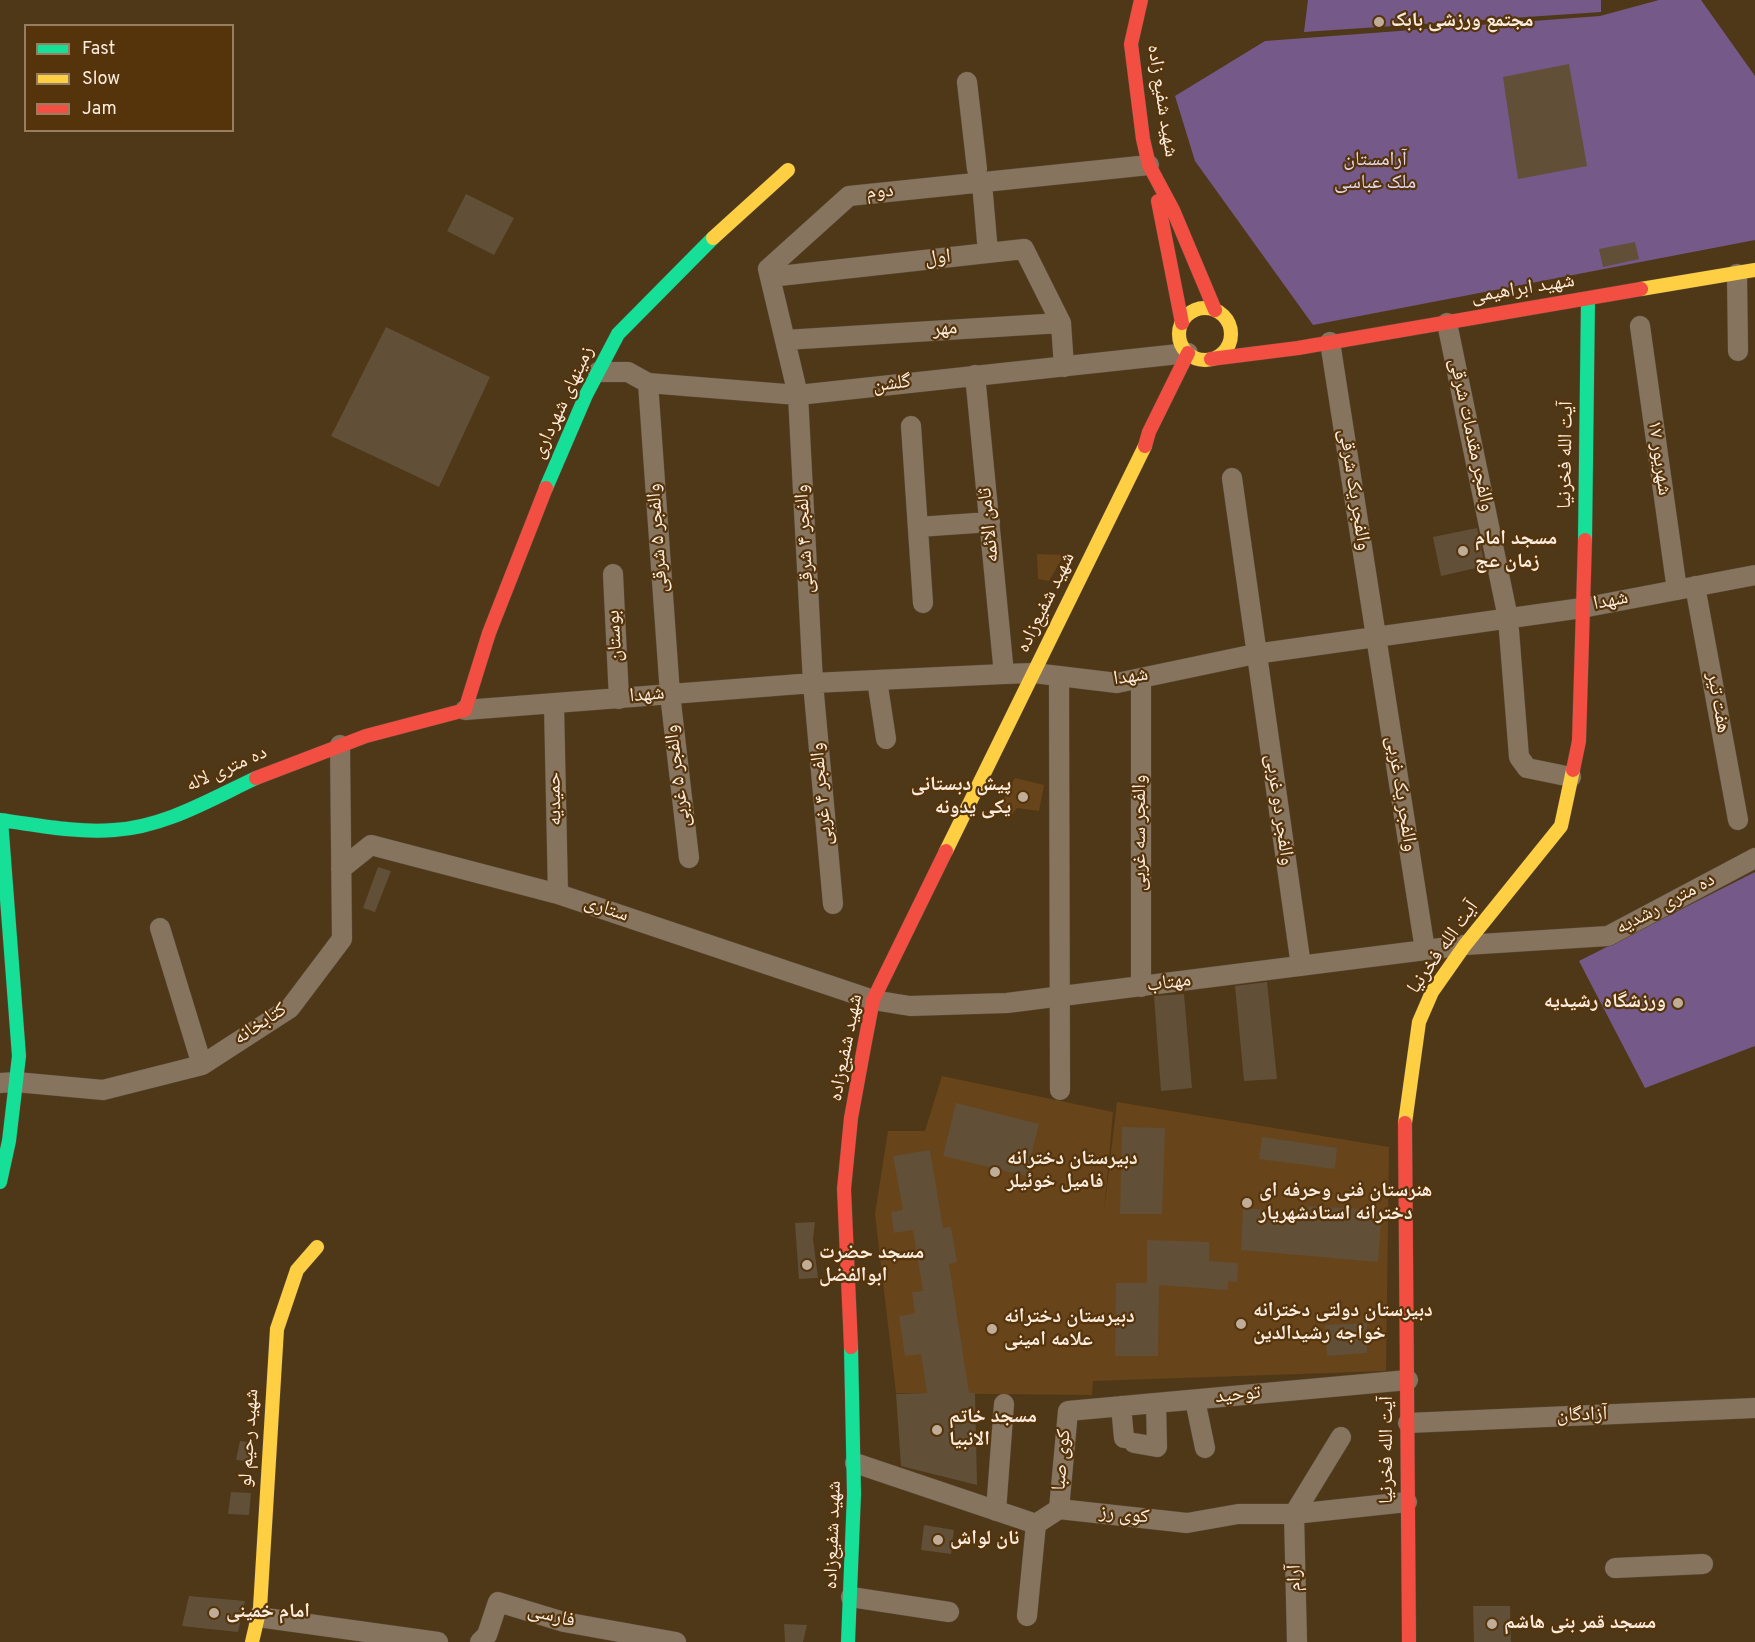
<!DOCTYPE html>
<meta charset="utf-8">
<style>
body{margin:0}
#map{position:relative;width:1755px;height:1642px;overflow:hidden;background:#4f3818;font-family:Overpass,sans-serif}
canvas{display:block}
.legend{position:absolute;left:24px;top:24px;width:210px;height:108px;box-sizing:border-box;background:#55340c;border:2px solid #977e60;margin:0;padding:8px 10px;list-style:none;font-size:18px;color:#fbecdd}
.legend li{display:flex;align-items:center;gap:12px;height:30px}
.legend b{width:30px;border:2px solid #977e60}
</style>
<div id="map">
<canvas width="1755" height="1642"></canvas>
<ul class="legend">
<li><b style="height:8px;background:#16e098"></b>Fast</li>
<li><b style="height:8px;background:#ffcf43"></b>Slow</li>
<li><b style="height:8px;background:#f24e42"></b>Jam</li>
</ul>
</div>
<script>
const ctx = document.querySelector('canvas').getContext('2d');
ctx.lineJoin = 'round';
function paint(path, color) { ctx.fillStyle = color; ctx.fill(path, 'evenodd'); }
function trace(path, color, width, dash) { ctx.strokeStyle = color; ctx.lineWidth = width; ctx.lineCap = dash ? 'butt' : 'round'; ctx.setLineDash(dash || []); ctx.stroke(path); }
function drawText(font, color, halo, rows, align = 'center') {
  ctx.font = font + ' Overpass,"Noto Naskh Arabic",sans-serif'; ctx.lineWidth = 4.5; ctx.setLineDash([]); ctx.textBaseline = 'middle'; ctx.strokeStyle = halo; ctx.fillStyle = color; for (const [text, x, y, turn = 0] of rows) {
    ctx.save(); ctx.translate(x, y); ctx.rotate((+turn || 0) * Math.PI / 180); ctx.textAlign = isNaN(turn) ? turn : align; if (halo) ctx.strokeText(text, 0, 0); ctx.fillText(text, 0, 0); ctx.restore();
  }
}
paint(new Path2D(`
 M1037 554 1064 555 1049 581 1038 579Z
 M1015 778 1044 785 1039 811 1017 808 1010 817 997 812Z
 M942 1076 1113 1112 1104 1212 1117 1102 1389 1147 1386 1371 1093 1381 1092 1395 896 1393 875 1214 888 1131H925Z`), '#68441b');
paint(new Path2D(`
 M1308 0H1601V12L1304 32Z
 M1659 0H1701L1755 76V240L1313 325 1195 161 1175 96 1265 41 1600 16Z
 M1755 872V1046L1645 1088 1579 961Z`), '#755988');
paint(new Path2D(`
 M1569 64 1587 166 1518 179 1503 77Z
 M466 194 514 218 494 255 447 231Z
 M1635 242 1639 259 1603 267 1599 249Z
 M386 327 490 377 439 487 331 436Z
 M1477 528 1485 566 1441 576 1433 537Z
 M378 867 391 871 375 912 363 908Z
 M1267 982 1277 1079 1244 1081 1235 986Z
 M1184 994 1192 1088 1161 1091 1154 996Z
 M956 1103 1039 1124 1026 1176 943 1156Z
 M1122 1127 1165 1128 1162 1214H1120Z
 M1262 1137 1337 1148 1335 1169 1259 1159Z
 M930 1150 943 1228 951 1227 957 1262 949 1264 969 1393H975L977 1485 901 1466 896 1394 927 1393 921 1354 905 1356 899 1316 915 1313 912 1292 923 1291 913 1230 894 1233 891 1212 903 1210 893 1156Z
 M1308 1206 1382 1210 1378 1262 1241 1250 1243 1208 1306 1212Z
 M815 1222 813 1239 818 1278 799 1279 795 1223Z
 M1147 1240 1209 1242V1261L1238 1263 1237 1282 1228 1281V1290L1159 1285 1158 1356H1115L1116 1283H1147Z
 M1367 1323V1353L1327 1356 1325 1325Z
 M240 1441 254 1443 253 1462 236 1460Z
 M231 1492 251 1493 249 1515 228 1514Z
 M924 1525 954 1530 951 1554 921 1550Z
 M189 1596 245 1601 238 1632 182 1626Z
 M1473 1606H1510L1511 1642H1474Z
 M784 1624 807 1625 803 1642H785Z`), '#614f37');
const street = new Path2D(`
 M967 82 977 169
 M982 183 988 253
 M1737 274 1738 351
 M770 277 1024 249 1061 323
 M1447 323 1508 618 1519 757 1527 768 1571 777
 M1640 326 1677 590
 M785 340 1061 323 1064 367
 M1330 342 1425 950
 M598 372H628L648 383 798 395 1188 353
 M975 375 1004 674
 M648 383 670 694 689 858
 M911 426 923 603
 M1232 478 1301 966
 M918 527 990 522
 M613 574 619 699
 M1695 586 1738 820
 M1059 676 1060 1090
 M1141 678V987
 M877 680 886 739
 M554 704 558 894
 M465 710 813 683 1004 674 1034 673 1117 683 1255 654 1582 608 1755 575
 M341 869 371 845 558 894 873 1000 910 1006 1007 1003 1465 945 1608 936 1755 858
 M833 904 813 683 798 395 768 269 849 196 1149 165
 M160 928 202 1065
 M0 1083 16 1082 103 1090 202 1065 290 1008 342 939 340 745
 M1195 1400 1205 1448
 M1121 1406 1124 1438
 M1408 1423 1755 1408
 M1134 1443 1157 1447 1156 1403
 M855 1463 1036 1524 1059 1509 1187 1523 1238 1514H1294L1407 1502
 M1059 1509 1068 1411 1408 1380
 M996 1511 1004 1404
 M1615 1568 1703 1564
 M851 1597 949 1612
 M1027 1616 1036 1524
 M258 1617 438 1642
 M480 1642 487 1635 498 1602 564 1622 676 1642
 M1297 1642 1294 1514 1341 1437`);
const fast = new Path2D(`
 M546 488 586 395 618 334 713 238
 M1585 540 1588 299
 M0 820C38 825 76 833 114 830 165 827 211 799 256 778
 M0 1182 9 1141 19 1056 1 820
 M848 1642 854 1494 851 1347`);
const slow = new Path2D(`
 M713 238 788 170
 M1641 289 1755 270
 M1179 334a26 26 0 1 1 52 0a26 26 0 1 1-52 0Z
 M946 851 1145 446
 M1405 1123 1419 1022 1432 992 1465 945 1561 826 1573 770
 M252 1642 260 1608 277 1329 297 1270 317 1247`);
const jam = new Path2D(`
 M1141 0 1131 44 1143 139 1149 165 1173 210 1215 310
 M1158 201 1182 323
 M1211 359 1298 348 1641 289
 M1145 446 1149 432 1188 353
 M1573 770 1579 741 1585 540
 M256 778 366 736 465 710 489 633 546 488
 M1405 1123 1409 1642
 M851 1347 844 1189 851 1118 864 1047 873 1000 946 851`);
trace(street, '#584936', 21);
trace(fast, '#584936', 15);
trace(slow, '#584936', 15);
trace(jam, '#584936', 15);
trace(street, '#86745f', 20);
trace(fast, '#16e098', 14);
trace(slow, '#ffcf43', 14);
trace(jam, '#f24e42', 14);
for (const [x, y, r, color] of [
 [1379,22,6,"#bfad98"],
 [1463,551,6,"#bfad98"],
 [1023,797,6,"#bfad98"],
 [1678,1003,6,"#bfad98"],
 [995,1172,6,"#bfad98"],
 [1247,1203,6,"#bfad98"],
 [807,1265,6,"#bfad98"],
 [1241,1324,6,"#bfad98"],
 [992,1329,6,"#bfad98"],
 [937,1430,6,"#bfad98"],
 [938,1540,6,"#bfad98"],
 [214,1613,6,"#bfad98"],
 [1492,1624,6,"#bfad98"]
]) { const dot = new Path2D(); dot.arc(x, y, r, 0, 2 * Math.PI); ctx.fillStyle = color; ctx.fill(dot); trace(dot, '#55340c', 2); }
drawText('bold 20px', '#fbecdd', '#55340c', [
 ["مجتمع ورزشی بابک",1391,22],
 ["مسجد امام",1475,540],
 ["زمان عج",1475,563],
 ["پیش دبستانی",1011,786,"right"],
 ["یکی یدونه",1011,809,"right"],
 ["ورزشگاه رشیدیه",1666,1003,"right"],
 ["دبیرستان دخترانه",1007,1160],
 ["فامیل خوئیلر",1007,1183],
 ["هنرستان فنی وحرفه ای",1259,1192],
 ["دخترانه استادشهریار",1259,1215],
 ["مسجد حضرت",819,1254],
 ["ابوالفضل",819,1277],
 ["دبیرستان دولتی دخترانه",1253,1312],
 ["خواجه رشیدالدین",1253,1335],
 ["دبیرستان دخترانه",1004,1318],
 ["علامه امینی",1004,1341],
 ["مسجد خاتم",949,1418],
 ["الانبیا",949,1441],
 ["نان لواش",950,1540],
 ["امام خمینی",226,1613],
 ["مسجد قمر بنی هاشم",1504,1624]
], 'left');
drawText('20px', '#fbecdd', '#55340c', [
 ["شهید شفیع زاده",1161,101,81],
 ["دوم",880,193,-5],
 ["اول",938,259,-6],
 ["شهید ابراهیمی",1523,290,-9],
 ["مهر",945,330,-4],
 ["گلشن",892,385,-7],
 ["زمینهای شهرداری",564,403,-65],
 ["والفجر مقدمات شرقی",1470,435,78],
 ["آیت الله فخرنیا",1567,455,-89],
 ["۱۷ شهریور",1658,458,82],
 ["والفجر یک شرقی",1353,490,81],
 ["ثامن الائمه",990,525,-96],
 ["والفجر ۵ شرقی",659,538,-94],
 ["والفجر ۴ شرقی",806,539,-93],
 ["شهدا",1611,602,-11],
 ["شهید شفیع‌زاده",1047,603,-64],
 ["بوستان",616,636,-93],
 ["شهدا",1131,678,-8],
 ["شهدا",647,696,-5],
 ["هفت تیر",1717,703,80],
 ["ده متری لاله",227,770,-24],
 ["والفجر ۵ غربی",679,776,-97],
 ["والفجر ۴ غربی",823,794,-95],
 ["والفجر یک غربی",1400,794,81],
 ["حمیدیه",556,799,-91],
 ["والفجر دو غربی",1278,810,82],
 ["والفجر سه غربی",1141,833,-90],
 ["ده متری رشدیه",1666,905,-28],
 ["ستاری",606,910,19],
 ["آیت الله فخرنیا",1444,948,-55],
 ["مهتاب",1169,984,-7],
 ["کتابخانه",261,1025,-34],
 ["شهید شفیع‌زاده",847,1048,-79],
 ["توحید",1238,1396,-6],
 ["آزادگان",1582,1416,-2],
 ["شهید رحیم لو",250,1438,-86],
 ["آیت الله فخرنیا",1388,1450,-90],
 ["کوی صبا",1063,1460,-85],
 ["کوی رز",1124,1516,6],
 ["شهید شفیع‌زاده",834,1535,-88],
 ["آرام",1296,1578,-91],
 ["فارسی",551,1617,14]
]);
drawText('20px', '#e2d7ef', '#55340c', [
 ["آرامستان",1375,161],
 ["ملک عباسی",1375,184]
]);
</script>
